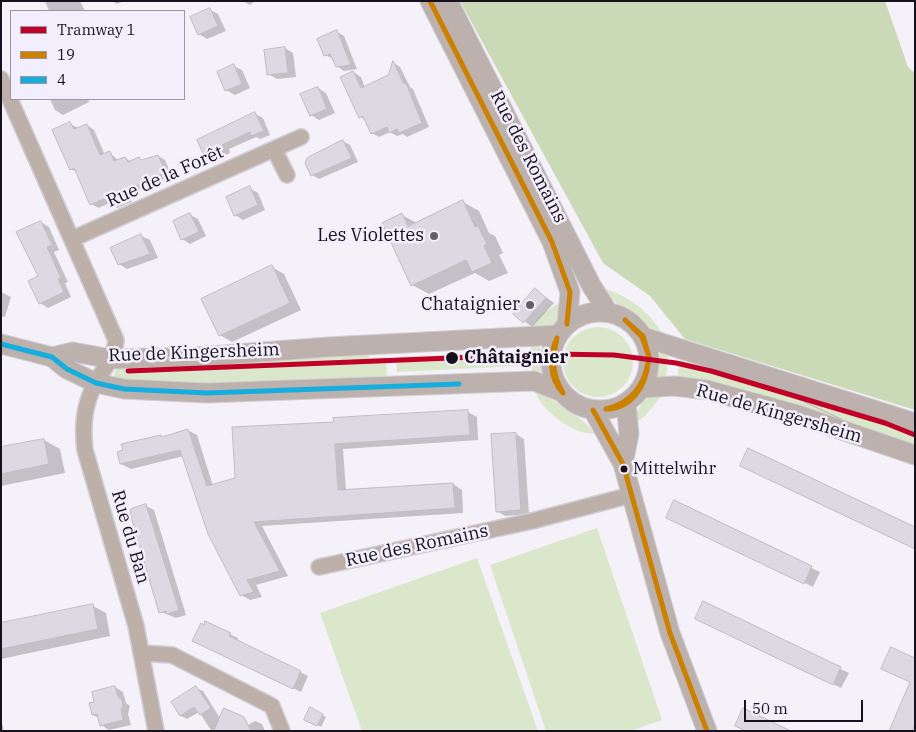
<!DOCTYPE html>
<meta charset="utf-8">
<style>
body{margin:0}
#map{position:relative;width:916px;height:732px;overflow:hidden;background:#f4f1f8;font-family:"IBM Plex Serif",serif}
canvas{display:block}
.frame{position:absolute;inset:0;border:2px solid #16111c;pointer-events:none}
.legend{position:absolute;left:10px;top:10px;width:175px;height:90px;box-sizing:border-box;background:#f3eefb;border:1px solid #9b96a2;margin:0;padding:6px 9px;list-style:none;font-size:15px;color:#16111c}
.legend li{display:flex;align-items:center;gap:10px;height:25px}
.legend b{width:25px;border:1px solid #9b96a2}
.scale{position:absolute;left:744px;top:700px;width:119px;height:22px;box-sizing:border-box;border:2px solid #16111c;border-top:0;padding-left:6px;font-size:15px;line-height:18px;white-space:nowrap;color:#16111c;-webkit-text-stroke:4px #f3eefb;paint-order:stroke}
</style>
<div id="map">
<canvas width="916" height="732"></canvas>
<div class="frame"></div>
<ul class="legend">
<li><b style="height:6px;background:#c00027"></b>Tramway 1</li>
<li><b style="height:6px;background:#cc8000"></b>19</li>
<li><b style="height:6px;background:#16aede"></b>4</li>
</ul>
<div class="scale">50 m</div>
</div>
<script>
const ctx = document.querySelector('canvas').getContext('2d');
ctx.lineJoin = 'round';
function paint(path, color) { ctx.fillStyle = color; ctx.fill(path, 'evenodd'); }
function trace(path, color, width, dash) { ctx.strokeStyle = color; ctx.lineWidth = width; ctx.lineCap = dash ? 'butt' : 'round'; ctx.setLineDash(dash || []); ctx.stroke(path); }
function drawText(font, color, halo, rows, align = 'center') {
  ctx.font = font + ' "IBM Plex Serif",serif'; ctx.lineWidth = 5; ctx.setLineDash([]); ctx.textBaseline = 'middle'; ctx.strokeStyle = halo; ctx.fillStyle = color; for (const [text, x, y, turn = 0] of rows) {
    ctx.save(); ctx.translate(x, y); ctx.rotate((+turn || 0) * Math.PI / 180); ctx.textAlign = isNaN(turn) ? turn : align; if (halo) ctx.strokeText(text, 0, 0); ctx.fillText(text, 0, 0); ctx.restore();
  }
}
paint(new Path2D(`
 M604 288C631 298 649 311 664 336H652C637 317 616 308 604 288Z
 M561 302 560 320C551 328 544 329 533 329L532 326 543 313Z
 M563 362a35 35 0 1 1 70 0a35 35 0 1 1-70 0Z
 M531 345H538L542 351 541 372 539 374H532Z
 M520 352V366L397 372 396 357Z
 M659 352 668 354 666 380 657 379 655 377 656 355Z
 M368 353 369 358 386 357 387 380 154 386 113 378 117 367 226 364Z
 M680 356 915 431V450L677 381Z
 M535 390C548 396 587 420 594 433 576 437 538 408 535 390Z
 M665 392 644 417 634 424 635 415 644 399Z
 M597 528 662 720 630 731H546L490 565Z
 M477 558 538 731H362L320 613Z`), '#dae7cb');
paint(new Path2D(`
 M460 1H885L908 67 915 73V410L685 339 650 296 603 263Z`), '#cad9b6');
paint(new Path2D(`
 M45 1H80L85 11H49Z
 M112 1H124L117 4Z
 M243 1H255L250 5Z
 M210 10 218 14 226 31 207 39 199 34Z
 M337 32 344 36 357 69 344 71 337 66 334 59 325 55Z
 M285 48 293 53 296 77 277 79 268 74Z
 M394 63 400 67 410 87 413 89 429 127 407 137 403 134 397 136 390 132 379 137 372 133 366 120 360 117 353 72 361 77 365 88 389 76Z
 M234 66 242 70 250 88 235 95 226 90Z
 M318 88 326 93 335 113 319 120 311 115Z
 M50 99H88L89 102 63 115 55 110Z
 M255 114 263 118 270 135 260 139 256 137 229 149 230 153 213 161 206 157Z
 M70 124 78 128 87 125 94 130 105 155 110 153 119 161 125 158 132 162 158 156 165 160 172 176 113 202V204L130 197 132 202 117 208 109 203 99 208 91 204 78 173 71 169Z
 M343 141 350 145 358 162 319 179 312 175Z
 M249 188 258 193 265 210 243 220 235 215Z
 M463 202 479 211 489 233 495 236 503 253 499 255 508 273 489 281 475 273 429 294 412 285 402 215 417 223Z
 M190 215 198 219 206 236 190 244 182 239Z
 M41 222 49 227 59 250 54 252 68 282 65 283 71 297 48 308 40 303Z
 M141 236 150 240 158 258 127 269 119 264Z
 M272 267 284 274 301 310 232 342 220 335Z
 M536 290 554 303 532 327 515 314Z
 M1 292 11 297 5 317 1 316Z
 M468 412 477 417 478 440 343 449 346 491 453 484 462 490 463 513 262 526 288 576 256 585 262 597 250 600 241 595 184 456 131 469 121 464 161 436 164 438 187 430 197 435 213 486 236 479 335 423Z
 M516 434 524 439 529 514 505 516 497 511Z
 M44 440 60 449 65 473 1 486V449Z
 M675 502 820 572 813 587 675 522Z
 M146 506 154 510 186 615 176 618 161 612Z
 M704 603 849 673 841 688 704 623Z
 M93 606 106 613 110 636 1 659V625Z
 M206 623 238 638 237 641 308 676 301 692 202 644Z
 M115 687 123 692 126 703 130 706 128 714 131 725 109 730 101 725 99 718 93 715Z
 M196 688 203 691 228 731 211 730 199 712 187 719 181 716 173 703Z
 M311 709 326 717 321 727 306 719Z
 M1 719 4 731H1Z
 M255 721 262 724 265 731H247L246 726Z`), '#0003');
const building = new Path2D(`
 M210 8 218 26 198 35 190 17Z
 M337 30 344 48 351 65 336 67 330 54 324 56 317 39Z
 M285 47 288 73 267 75 264 50Z
 M393 61 404 84 406 83 422 123 399 133 397 129 389 133 387 127 371 134 363 116 359 118 340 77 353 71 361 88 388 75Z
 M234 64 242 84 225 91 217 72Z
 M318 87 327 109 310 116 300 94Z
 M255 112 264 131 251 136 250 132 222 145 224 149 205 158 197 140Z
 M70 122 74 129 87 124 100 155 110 151 114 161 125 157 128 162 139 157 141 160 158 155 166 172 123 192 125 198 109 205 106 198 90 205 74 168 70 170 52 130Z
 M343 140 352 158 311 176 305 163 307 158Z
 M250 186 258 205 234 216 226 197Z
 M463 200 475 227 478 226 487 244 484 246 492 263 472 272 466 260 411 286 382 223 402 213 408 226Z
 M190 213 199 232 181 240 173 221Z
 M41 221 52 245 47 247 61 278 58 279 64 292 39 304 28 281 38 276 16 232Z
 M141 234 150 254 118 265 110 248Z
 M272 265 290 303 219 336 201 299Z
 M535 288 546 298 523 323 513 314Z
 M468 410 470 435 335 444 338 490 453 483 455 508 254 522 280 571 247 580 254 592 240 596 208 534 180 450 120 464 117 452 123 450 121 444 161 435 162 437 188 429 207 486 235 478 232 427 334 422 333 418Z
 M516 433 521 510 496 512 491 434Z
 M44 439 49 464 1 474V447Z
 M748 448 915 527V549L740 466Z
 M674 500 812 566 804 584 666 518Z
 M146 504 179 610 167 614 166 611 159 613 130 513 131 509Z
 M703 601 841 667 833 685 695 619Z
 M93 604 98 629 1 649V623Z
 M205 621 231 633 229 636 301 671 293 689 192 641 201 623 204 625Z
 M891 647 915 658V724L912 731H889L910 682 881 669Z
 M115 686 118 697 122 699 123 705 121 709 123 720 100 726 97 714 92 715 89 703 94 702 92 692Z
 M196 686 211 708 200 715 194 707 180 716 171 702Z
 M310 707 323 714 317 726 304 720Z
 M224 708 244 717 251 731H214Z
 M743 708 791 731H746L735 726Z`);
paint(building, '#ddd8e2');
trace(building, '#c0bcc5', 1);
const minor = new Path2D(`
 M1 79 116 340C115 357 104 368 96 382 84 404 82 425 85 450L136 626 156 731
 M274 149 287 175
 M72 239 301 137
 M319 567 532 521 631 495
 M142 653 172 655 272 706 282 731`);
const major = new Path2D(`
 M430 1 552 242 570 292 567 324
 M448 1 591 285 608 312
 M551 361a49 49 0 1 1 98 0a49 49 0 1 1-98 0Z
 M643 337 915 423
 M1 344 52 357 67 369 96 383 124 389 207 393 534 381 562 392
 M52 357 73 352 111 359 196 357 328 347 558 335
 M642 388 674 386 707 390 798 415 915 455
 M593 410 623 464 670 633 707 731
 M623 464 629 434 626 403`);
trace(minor, '#d0ced4', 18);
trace(major, '#d0ced4', 21);
trace(minor, '#bcb0a8', 15);
trace(major, '#bcb1ac', 19);
trace(new Path2D(`
 M779 390 841 419`), '#b8b0b1', 1);
trace(new Path2D(`
 M430 1 552 242 570 292 567 324
 M625 320 643 336 649 357
 M625 320 642 337 649 357
 M557 338C552 360 552 374 563 393
 M557 338C549 355 549 379 563 393
 M606 409C632 409 646 385 648 363
 M606 409C630 404 644 386 648 363
 M593 410 623 464 670 633 707 731`), '#cc8000', 5);
trace(new Path2D(`
 M1 344 52 357 67 369 96 383 124 389 207 393 459 384`), '#16aede', 5);
trace(new Path2D(`
 M128 371 551 354 614 355 676 363 711 371 885 423 915 435`), '#c00027', 5);
for (const [x, y, r, color] of [
 [434,236,5,"#645f69"],
 [530,305,5,"#645f69"],
 [452,358,7,"#16111c"],
 [624,469,4.5,"#16111c"]
]) { const dot = new Path2D(); dot.arc(x, y, r, 0, 2 * Math.PI); ctx.fillStyle = color; ctx.fill(dot); trace(dot, '#f3eefb', 2); }
drawText('17px', '#16111c', '#f3eefb', [
 ["Mittelwihr",633,469]
], 'left');
drawText('18px', '#16111c', '#f3eefb', [
 ["Rue des Romains",528,157,63],
 ["Rue de la Forêt",165,177,-24],
 ["Rue de Kingersheim",194,353,-2],
 ["Rue de Kingersheim",779,414,16],
 ["Rue du Ban",130,537,74],
 ["Rue des Romains",417,546,-12]
]);
drawText('18px', '#16111c', '#f3eefb', [
 ["Les Violettes",424,236],
 ["Chataignier",520,305]
], 'right');
drawText('bold 18px', '#16111c', '#f3eefb', [
 ["Châtaignier",464,358]
], 'left');
</script>
